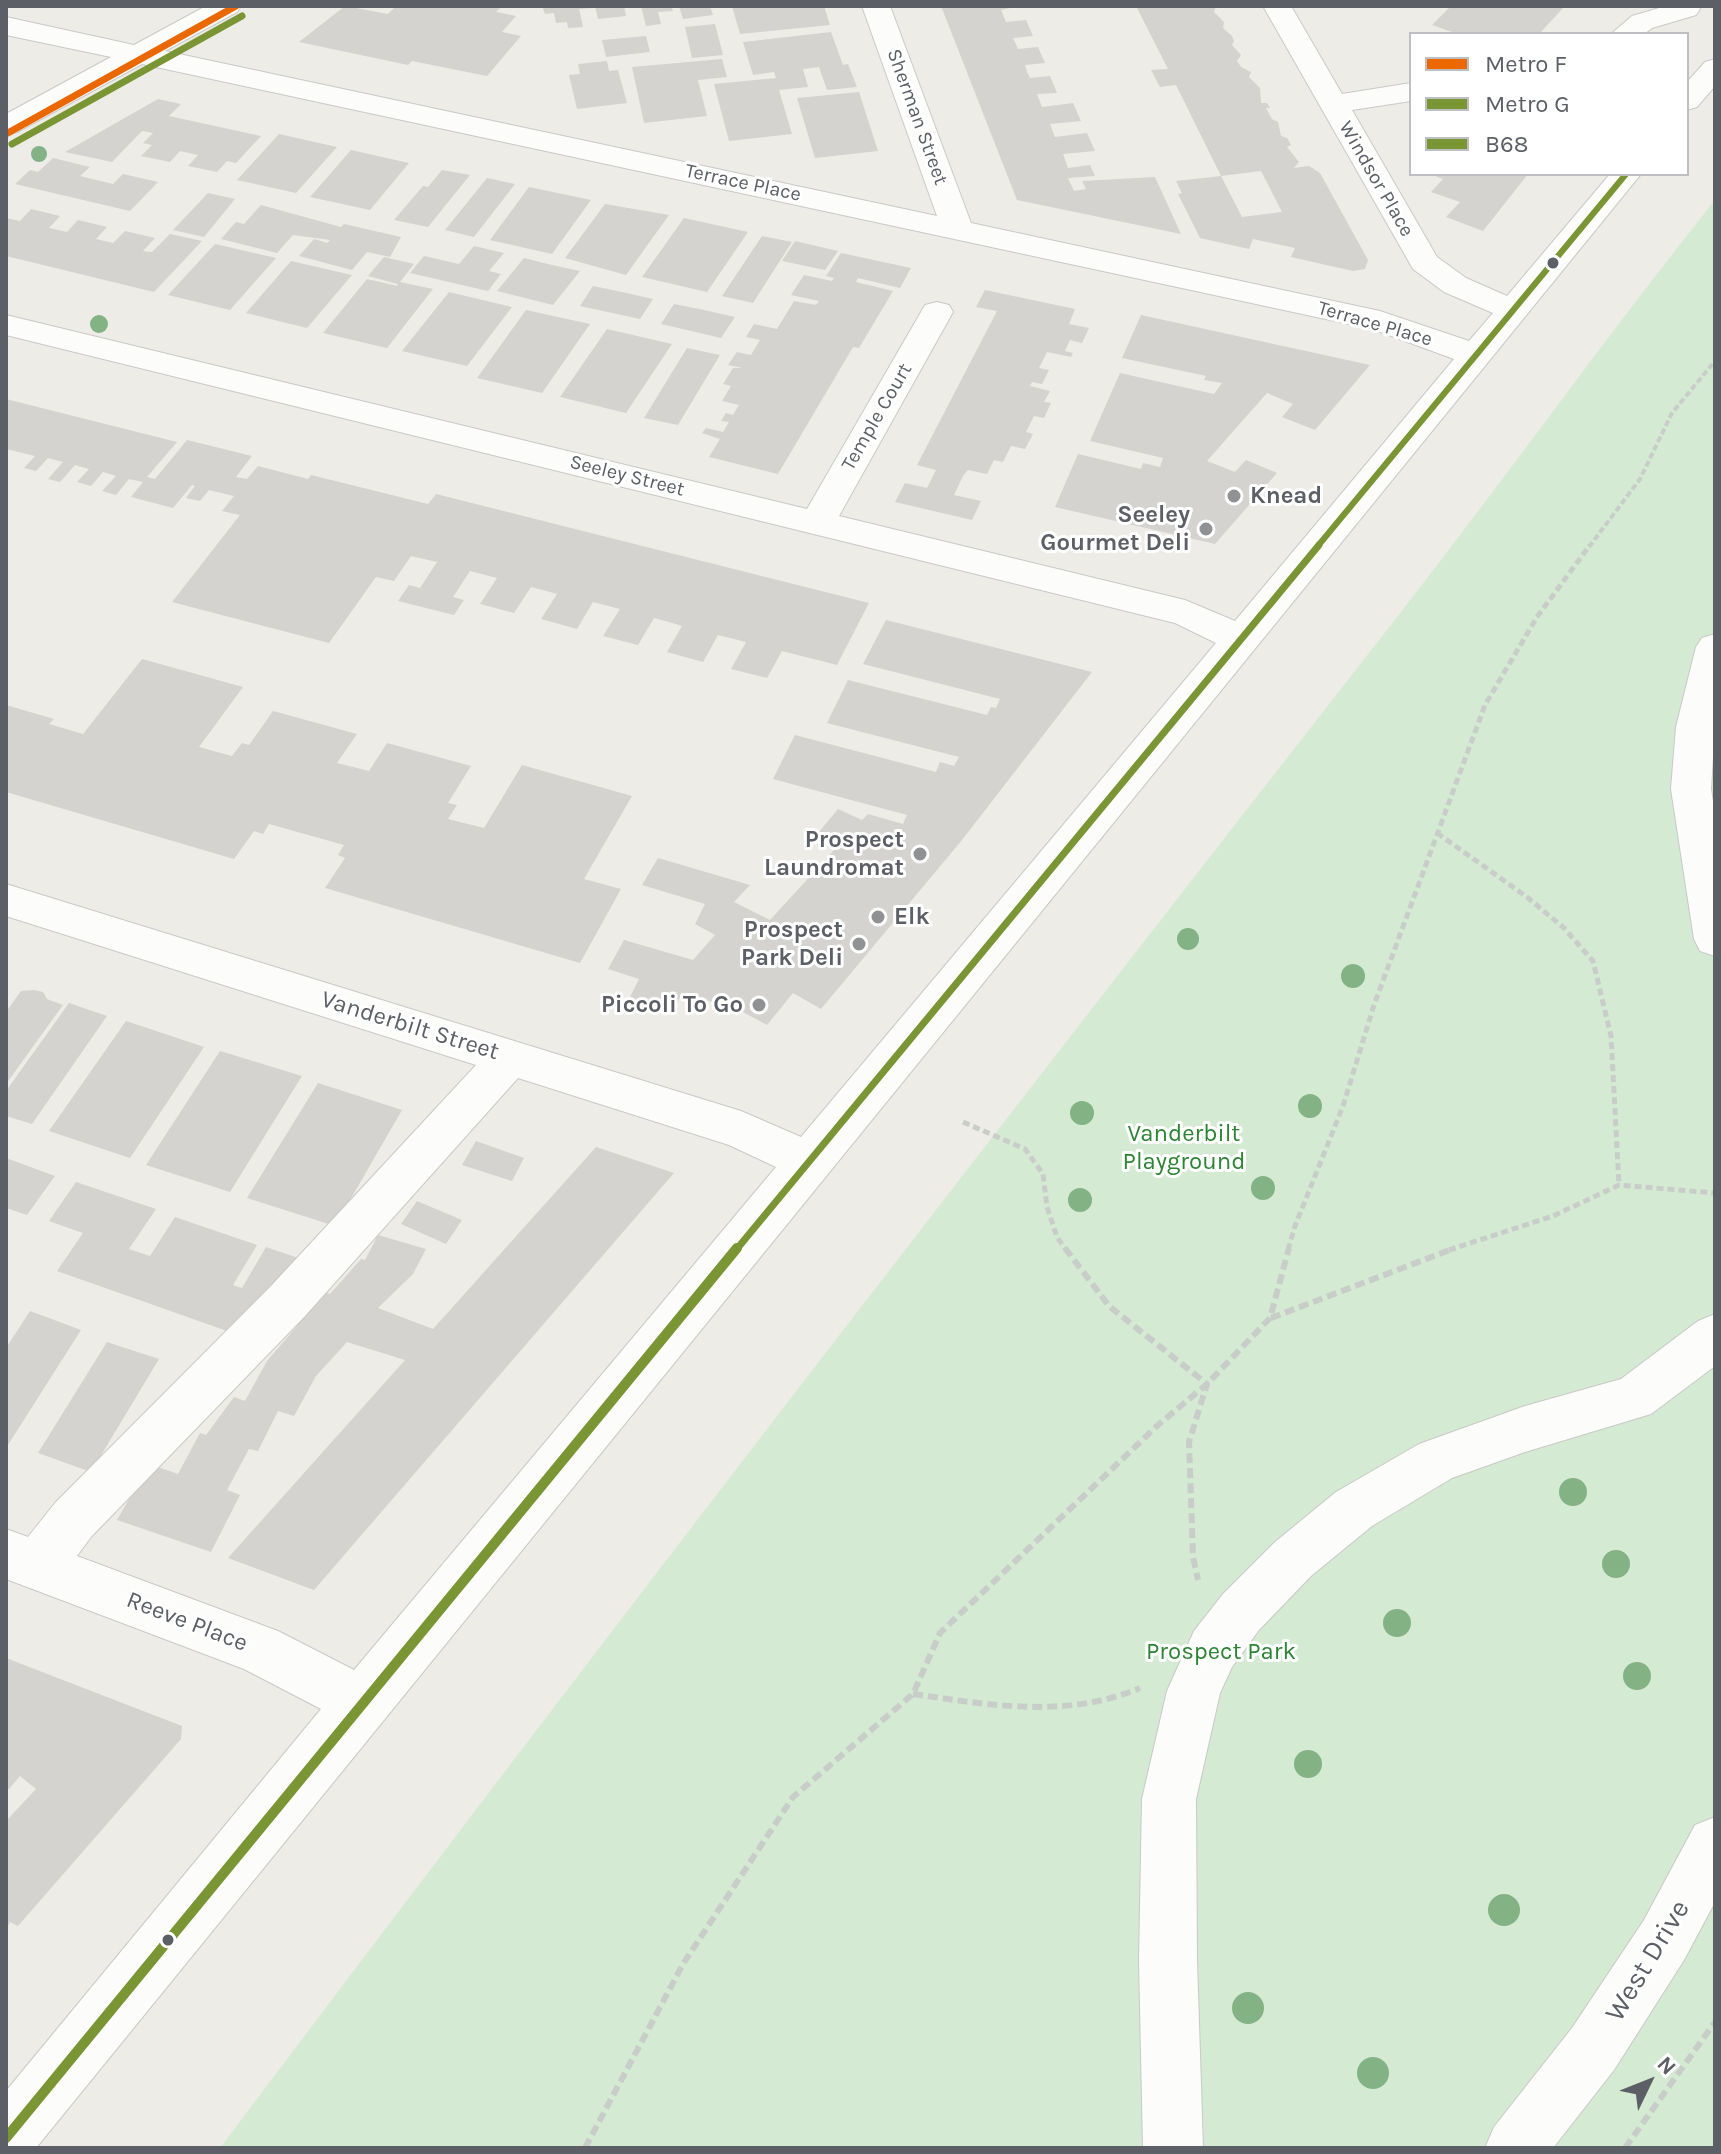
<!DOCTYPE html>
<style>
body{margin:0}
#map{position:relative;width:1721px;height:2154px;overflow:hidden;background:#edece7;font-family:Karla,sans-serif}
canvas{display:block}
.frame{position:absolute;inset:0;border:8px solid #5c6066;pointer-events:none}
.legend{position:absolute;left:1409px;top:32px;width:280px;height:144px;box-sizing:border-box;background:#fff;border:2px solid #bebfc2;margin:0;padding:10px 14px;list-style:none;font-size:24px;color:#5c6066}
.legend li{display:flex;align-items:center;gap:16px;height:40px}
.legend b{width:40px;border:2px solid #bebfc2}
.north{position:absolute;left:1609px;top:2042px;width:80px;height:80px;-webkit-text-stroke:6px #fff;paint-order:stroke;rotate:47deg;font-size:22px;font-weight:700;line-height:32px;text-align:center;color:#5c6066}
.north::after{content:'';display:block;margin:auto;width:28px;height:36px;background:#5c6066;clip-path:polygon(50% 0,100% 100%,50% 72%,0 100%)}
</style>
<div id="map">
<canvas width="1721" height="2154"></canvas>
<div class="frame"></div>
<ul class="legend">
<li><b style="height:10px;background:#eb6800"></b>Metro F</li>
<li><b style="height:10px;background:#799534"></b>Metro G</li>
<li><b style="height:10px;background:#799534"></b>B68</li>
</ul>
<div class="north">N</div>
</div>
<script>
const ctx = document.querySelector('canvas').getContext('2d');
ctx.lineJoin = 'round';
function paint(path, color) { ctx.fillStyle = color; ctx.fill(path, 'evenodd'); }
function trace(path, color, width, dash) { ctx.strokeStyle = color; ctx.lineWidth = width; ctx.lineCap = dash ? 'butt' : 'round'; ctx.setLineDash(dash || []); ctx.stroke(path); }
function drawText(font, color, halo, rows, align = 'center') {
  ctx.font = font + ' Karla,sans-serif'; ctx.lineWidth = 6; ctx.setLineDash([]); ctx.textBaseline = 'middle'; ctx.strokeStyle = halo; ctx.fillStyle = color; for (const [text, x, y, turn = 0] of rows) {
    ctx.save(); ctx.translate(x, y); ctx.rotate((+turn || 0) * Math.PI / 180); ctx.textAlign = isNaN(turn) ? turn : align; if (halo) ctx.strokeText(text, 0, 0); ctx.fillText(text, 0, 0); ctx.restore();
  }
}
paint(new Path2D(`
 M1715 200V2148H220C608 1632 1003 1121 1401 612 1507 476 1607 335 1715 200Z`), '#d4ead2');
paint(new Path2D(`
 M345 6 388 14 396 6H502L496 12 516 16 502 32 521 36 487 76 412 61 408 65 299 42Z
 M542 6H593V8L579 9 583 27 568 28 567 22 556 23 554 13 545 14Z
 M595 6H624L626 16 598 19Z
 M641 6H671L673 11 658 12 661 24 646 26Z
 M679 6H710L713 15 683 19Z
 M732 6H824L830 25 740 34Z
 M941 6H1019L1001 10 1006 22 1026 20 1033 36 1013 38 1018 49 1038 47 1045 63 1025 65 1027 72 1030 78 1050 76 1057 93 1037 94 1042 107 1073 103 1081 121 1050 124 1055 137 1087 133 1095 151 1063 154 1068 168 1090 165 1095 176 1068 178 1074 191 1086 189 1082 181 1155 177 1181 234 1017 200Z
 M1136 6H1216L1214 12 1224 22 1223 28 1232 36 1234 41 1232 45 1241 55 1237 61 1241 67 1251 72 1249 77 1260 88 1261 103H1267L1270 108H1266L1272 119 1278 122 1281 136 1287 138 1291 145 1287 147 1299 162 1294 168 1309 166 1320 173 1368 260 1365 269 1353 271 1291 257 1295 248 1253 239 1249 249 1200 238 1178 194 1182 193 1176 181 1221 176 1176 85 1160 87 1151 70 1168 69ZM1261 171 1282 212 1242 217 1221 176Z
 M1451 6H1565L1539 34H1450L1452 32 1432 25Z
 M715 24 723 55 692 58 685 27Z
 M831 32 843 65 848 64 857 87 827 90 819 67 803 69 808 87 779 90 792 134 729 141 714 84 776 78 774 72 753 75 743 42Z
 M646 36 650 52 606 57 602 40Z
 M722 59 727 77 698 80 707 116 644 123 632 67Z
 M607 61 609 71 618 70 627 103 577 109 569 75 580 74 578 64Z
 M859 92 878 151 815 158 797 98Z
 M158 99 181 104 169 116 261 136 236 163 227 161 217 172 188 166 198 155 180 151 170 162 141 156 152 145 143 143 153 133 142 131 112 162 65 152Z
 M279 134 337 147 296 193 237 180Z
 M351 150 409 163 370 210 310 197Z
 M53 158 90 167 80 176 113 184 123 174 158 182 130 211 15 184 30 170 38 172Z
 M442 170 470 175 428 227 394 220 423 186 428 187Z
 M1430 174H1528L1483 231 1446 217 1460 202 1431 192 1443 179Z
 M487 178 515 184 474 237 445 230Z
 M529 187 591 200 552 254 490 240Z
 M208 193 235 199 204 237 173 230Z
 M605 204 669 215 626 275 565 258Z
 M261 205 341 227 344 224 401 237 390 257 367 252 352 270 299 256 314 239 327 243 330 240 293 235 277 253 221 239 236 222 244 224Z
 M31 209 60 216 49 228 67 232 78 220 107 227 96 239 113 243 125 231 155 238 143 251 152 252 170 234 202 241 154 292 6 256V218L20 221Z
 M684 218 748 232 707 292 642 277Z
 M762 236 792 242 753 303 722 296Z
 M795 241 838 251 825 270 782 261Z
 M215 244 276 258 230 310 168 295Z
 M474 246 504 253 489 271 501 274 488 291 410 273 424 256 459 264Z
 M841 253 911 268 900 288 858 278 856 282 893 291 859 348 853 347 778 474 709 457 720 439 702 433 706 428 723 432 729 422 721 421 726 413 733 415 739 405 722 401 731 386 723 384 733 368H742L728 365 737 352 751 355 760 340 746 337 754 324 777 329 794 301 816 305 819 301 791 295 804 275 832 281 834 278 826 276Z
 M384 257 414 264 400 282 433 289 387 348 323 333 367 279 397 286 398 284 368 276Z
 M524 258 552 265 580 271 553 305 497 291Z
 M291 261 352 275 307 328 246 313Z
 M593 286 622 292 653 299 640 319 580 306Z
 M985 290 1075 309 1069 324 1089 328 1082 343 1070 340 1065 351 1073 353 1071 357 1047 352 1039 368 1049 370 1042 384 1032 382 1030 386 1050 391 1044 402 1051 403 1044 418 1034 416 1026 432 1033 434 1025 449 1011 446 1003 462 994 460 987 474 968 470 963 476 954 495 981 501 972 520 895 502 905 483 927 488 936 470 917 465 997 311 976 307Z
 M449 292 512 307 467 366 402 351Z
 M674 304 704 310 735 317 721 338 661 324Z
 M526 310 590 324 542 393 477 378Z
 M1141 315 1370 365 1315 430 1282 417 1293 404 1267 393 1207 461 1235 472 1246 460 1277 473 1215 544 1055 507 1078 454 1141 469 1143 463 1160 467 1163 458 1090 441 1120 373 1214 394 1222 383 1204 380 1206 376 1122 358Z
 M607 329 672 344 626 413 560 397Z
 M687 348 720 355 678 425 644 418Z
 M6 399 177 442 147 477 155 479 187 440 252 456 236 477 247 479 258 466 308 479 311 475 428 504 436 494 869 603 837 665 782 651 767 678 731 669 746 642 718 635 703 662 667 652 682 626 669 622 654 618 638 645 603 636 620 609 593 602 577 629 541 619 557 594 543 590 531 587 514 613 480 604 497 578 470 571 453 597 464 600 454 615 398 601 409 585 420 588 437 562 411 556 394 581 376 577 329 643 172 602 240 515 222 511 234 496 209 490 200 501 186 498 195 486 192 485 173 508 131 497 143 482 129 479 116 495 102 491 116 476 103 472 91 486 77 482 89 469 75 465 60 482 48 479 63 462 48 458 36 471 24 468 35 456 6 449Z
 M886 620 1092 672 962 840 821 1009 793 993 767 1025 715 997 712 1002 682 993 672 1013 628 1001 639 979 608 969 624 940 693 960 715 935 695 924 705 904 642 885 658 858 750 885 734 902 770 920 835 849 814 838 838 809 862 820 868 814 903 824 907 815 773 779 795 735 936 772 940 762 954 766 959 757 827 723 848 680 987 715 991 707 996 708 1000 699 863 664Z
 M142 659 243 687 199 747 232 756 242 743 249 745 273 711 357 734 337 763 369 771 387 743 471 766 448 803 457 805 448 819 484 828 522 765 632 796 584 879 621 889 580 963 325 888 345 858 338 855 344 845 269 824 263 834 254 831 234 859 6 792V705L54 719 49 724 83 734Z
 M34 990 43 992 47 999 63 1005 6 1084V1012L21 991Z
 M69 1003 107 1016 32 1124 6 1116V1091Z
 M126 1021 204 1047 130 1158 49 1131Z
 M220 1051 302 1076 230 1192 146 1165Z
 M318 1083 402 1110 335 1226 247 1198Z
 M476 1141 524 1158 512 1181 462 1165Z
 M596 1147 674 1173 314 1590 228 1558 405 1360 347 1342 316 1376 294 1416 278 1411 258 1451 249 1449 227 1490 240 1495 211 1552 117 1520 149 1464 178 1474 200 1433 206 1435 234 1397 245 1401 267 1361 297 1326 289 1324 318 1290 330 1294 361 1259 365 1260 378 1235 426 1249 413 1274 378 1308 433 1329Z
 M6 1158 55 1176 27 1215 6 1208Z
 M76 1182 156 1209 129 1249 150 1256 175 1217 257 1245 233 1285 242 1288 266 1247 301 1259 230 1332 57 1271 83 1233 49 1221Z
 M417 1201 462 1220 446 1244 401 1224Z
 M30 1311 81 1330 6 1448V1348Z
 M107 1342 159 1359 91 1472 38 1453Z
 M6 1658 182 1726 181 1739 18 1926 10 1922 6 1930V1821L36 1789 20 1776 9 1789 6 1788Z`), '#d4d3d0');
const minor = new Path2D(`
 M206 6H241L237 12 165 51 937 216 862 6H890L971 223 1380 311 1469 341 1493 313 1444 292 1413 269 1263 6H1291L1342 94 1411 83V101L1352 110 1437 257 1466 278 1507 296 1610 174H1641L36 2148H6V2091L321 1709 244 1669 6 1579V1529L28 1537 55 1503 271 1286 476 1065 6 916V884L741 1111 801 1137 1216 643 1175 623 6 335V315L807 509 921 312 925 305 937 302 949 305 953 312 839 516 1185 600 1235 621 1454 359 1372 329 142 64 17 132 6 135V114L111 57 6 35V17L134 45ZM518 1078 729 1145 776 1167 354 1670 278 1631 77 1556 91 1537 305 1316Z
 M1666 6H1698L1700 9 1696 15 1652 28 1644 34H1611L1632 16Z
 M1715 59V86L1697 107 1687 110V82L1705 62Z
 M1715 634V725L1711 789 1715 814V956L1700 951 1694 939 1671 789 1676 727 1696 647 1702 638Z
 M1715 1314V1366L1651 1414 1525 1452 1452 1478 1372 1526 1311 1576 1259 1630 1232 1667 1220 1693 1196 1799 1197 1960 1203 2148H1143L1139 1960 1142 1799 1167 1691 1194 1631 1223 1594 1275 1542 1336 1492 1419 1444 1525 1406 1621 1379 1698 1321Z
 M1715 1817V1902L1684 1960 1614 2070 1553 2148H1485L1494 2127 1572 2028 1644 1920 1695 1825Z`);
trace(minor, '#c9c9c8', 2);
trace(new Path2D(`
 M1589 547 1640 479 1672 413 1715 361`), '#c9cdca', 4, [6, 3]);
trace(new Path2D(`
 M1437 833 1527 897 1564 928 1593 961 1611 1036 1619 1185
 M963 1122 1025 1149 1043 1174 1047 1207 1057 1237 1066 1250
 M1288 1250 1295 1226 1343 1106 1374 1005 1485 705 1537 617 1590 545
 M1449 1250 1553 1216 1619 1185 1715 1193`), '#c9cdca', 5, [7, 4]);
trace(new Path2D(`
 M1065 1248 1109 1306 1207 1384 1189 1442 1193 1557 1198 1580
 M1271 1318 1455 1248
 M913 1694C990 1705 1066 1719 1140 1688
 M585 2148 683 1964 793 1797 913 1694 940 1633 1158 1425 1207 1384 1270 1318 1289 1248
 M1625 2148 1715 2022`), '#c9cdca', 6, [10, 5]);
paint(minor, '#fcfcfb');
trace(new Path2D(`
 M1317 547 1626 174`), '#799534', 6);
trace(new Path2D(`
 M736 1250 1319 545`), '#799534', 7);
trace(new Path2D(`
 M6 2138 737 1248`), '#799534', 10);
trace(new Path2D(`
 M6 134 236 6`), '#eb6800', 7);
trace(new Path2D(`
 M12 144 242 16`), '#799534', 7);
ctx.fillStyle = '#83b385';
for (const [x, y, r] of [
 [39,154,8],
 [99,324,9],
 [1188,939,11],
 [1353,976,12],
 [1310,1106,12],
 [1082,1113,12],
 [1263,1188,12],
 [1080,1200,12],
 [1573,1492,14],
 [1616,1564,14],
 [1397,1623,14],
 [1637,1676,14],
 [1308,1764,14],
 [1504,1910,16],
 [1248,2008,16],
 [1373,2073,16]
]) { ctx.beginPath(); ctx.arc(x, y, r, 0, 2 * Math.PI); ctx.fill(); }
for (const [x, y, r, color] of [
 [1553,263,7,"#5c6066"],
 [1234,496,8,"#8f9193"],
 [1206,529,8,"#8f9193"],
 [920,854,8,"#8f9193"],
 [878,917,8,"#8f9193"],
 [859,944,8,"#8f9193"],
 [759,1005,8,"#8f9193"],
 [168,1940,7,"#5c6066"]
]) { const dot = new Path2D(); dot.arc(x, y, r, 0, 2 * Math.PI); ctx.fillStyle = color; ctx.fill(dot); trace(dot, '#fff', 3); }
drawText('20px', '#5c6066', '#fff', [
 ["Sherman Street",917,117,70],
 ["Windsor Place",1376,179,60],
 ["Terrace Place",743,183,12],
 ["Terrace Place",1375,324,16],
 ["Temple Court",877,417,-60],
 ["Seeley Street",627,476,14]
]);
drawText('bold 24px', '#5c6066', '#fff', [
 ["Knead",1250,496,"left"],
 ["Seeley",1190,515],
 ["Gourmet Deli",1190,543],
 ["Prospect",904,840],
 ["Laundromat",904,868],
 ["Elk",894,917,"left"],
 ["Prospect",843,930],
 ["Park Deli",843,958],
 ["Piccoli To Go",743,1005]
], 'right');
drawText('24px', '#5c6066', '#fff', [
 ["Vanderbilt Street",410,1026,17],
 ["Reeve Place",187,1622,21]
]);
drawText('24px', '#2d8434', '#fff', [
 ["Vanderbilt",1184,1134],
 ["Playground",1184,1162],
 ["Prospect Park",1221,1652]
]);
drawText('28px', '#5c6066', '#fff', [
 ["West Drive",1648,1961,-59]
]);
</script>
